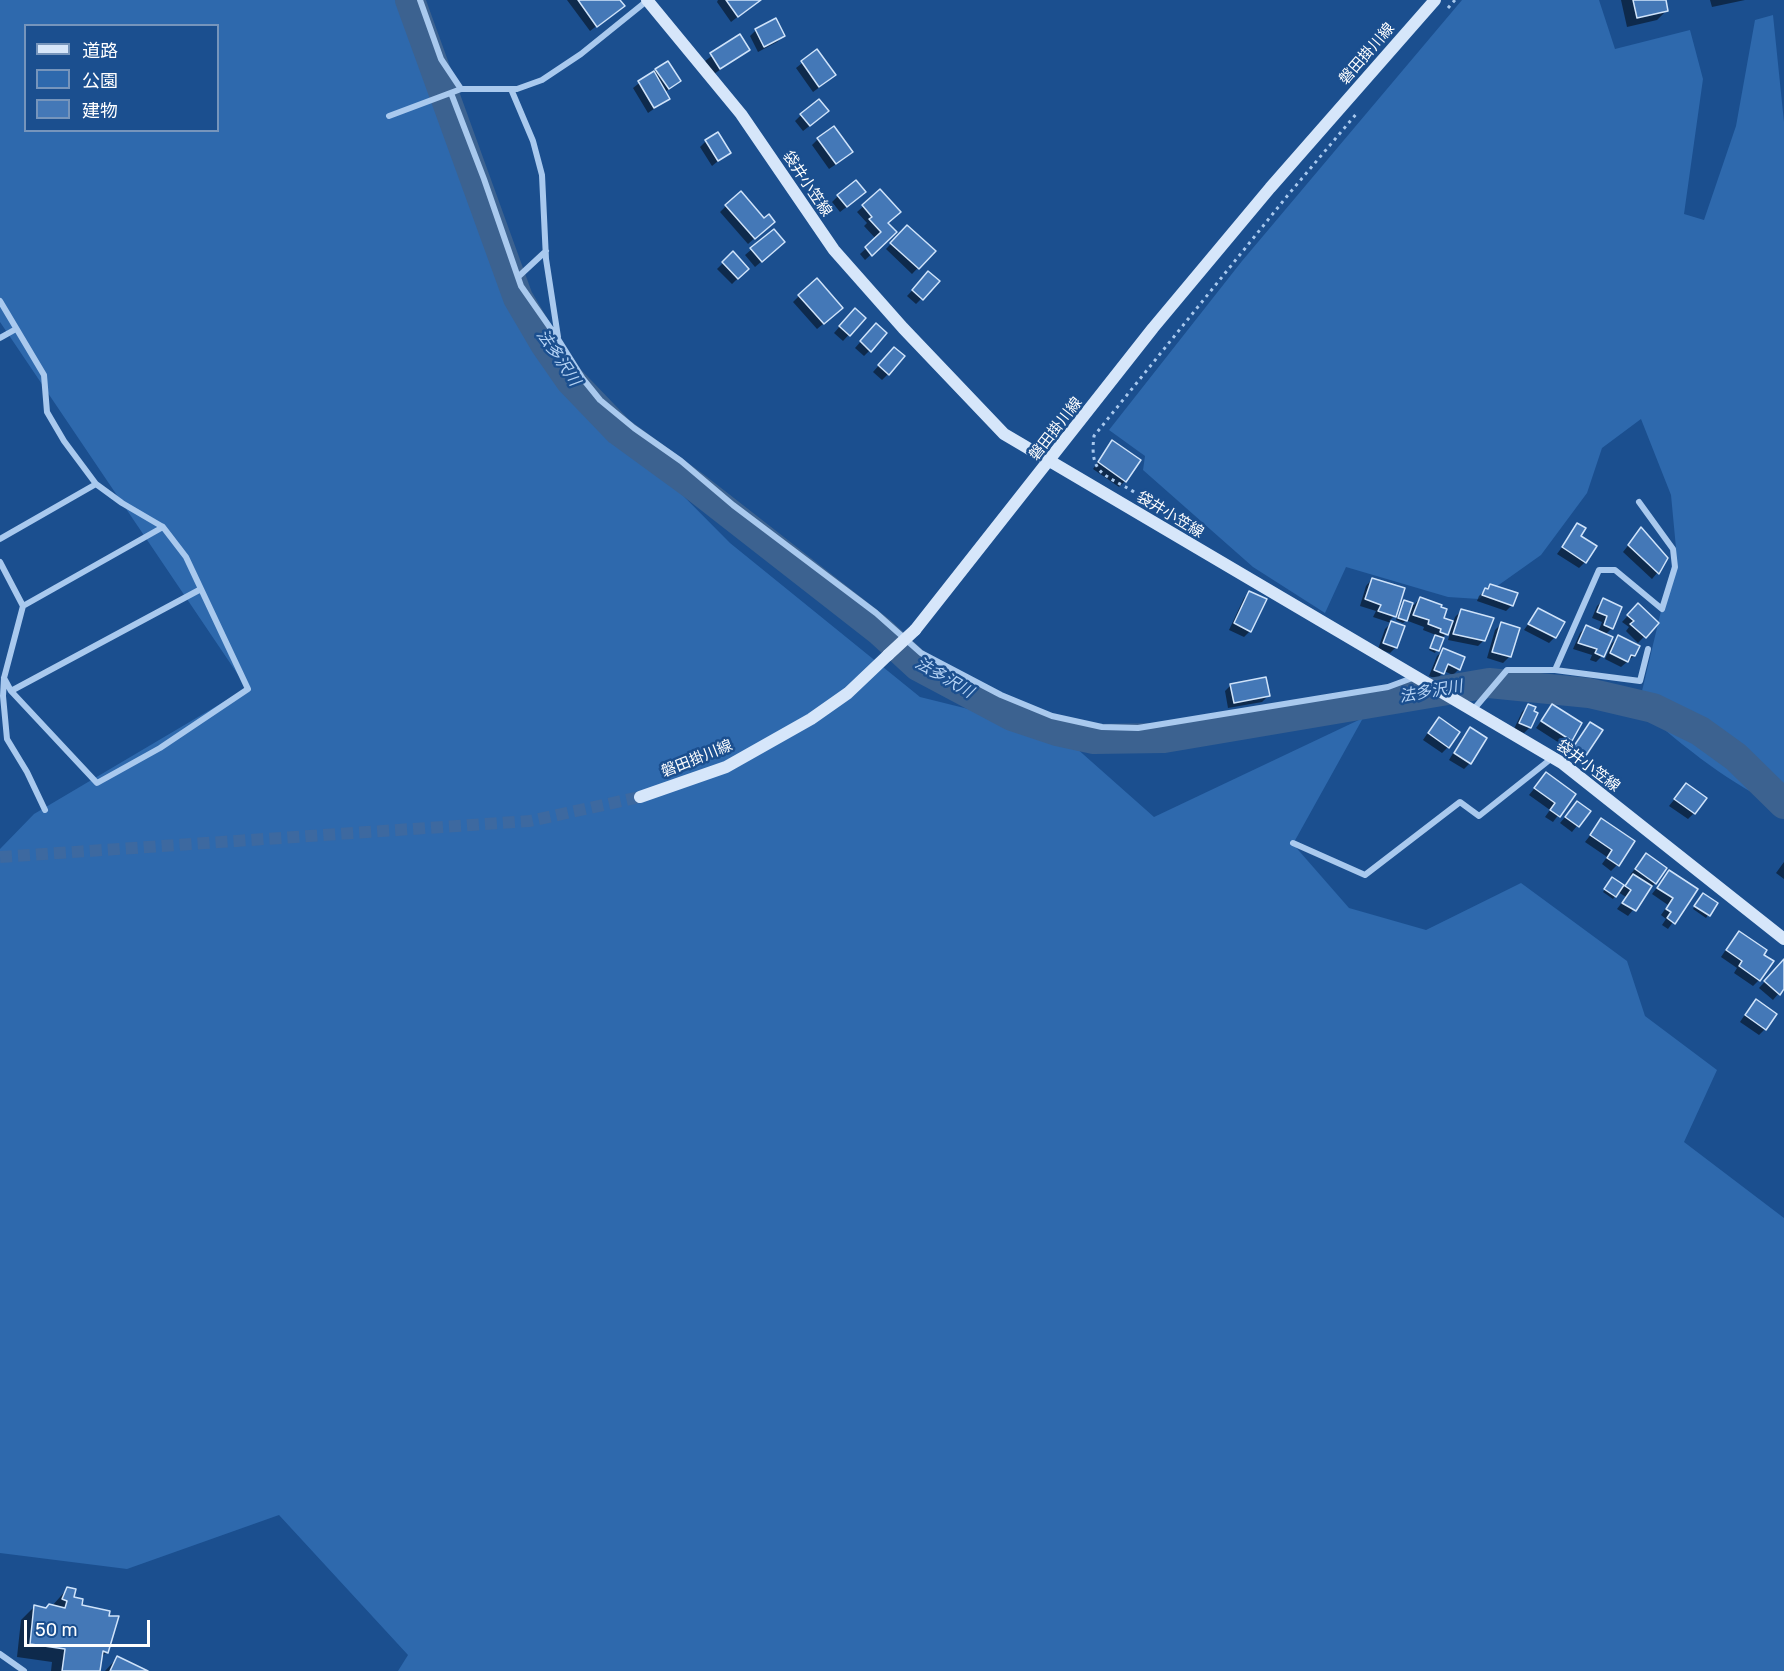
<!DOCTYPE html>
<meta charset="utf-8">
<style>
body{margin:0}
#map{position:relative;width:1784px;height:1671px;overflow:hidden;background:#1b4f8f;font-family:Rubik,"Noto Sans JP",sans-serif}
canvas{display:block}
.legend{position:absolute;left:24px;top:24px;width:195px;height:108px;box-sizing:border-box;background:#1b4f8f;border:2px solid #7695bc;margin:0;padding:8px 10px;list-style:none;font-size:18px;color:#fff}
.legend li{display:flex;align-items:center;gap:12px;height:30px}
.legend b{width:30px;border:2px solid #7695bc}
.scale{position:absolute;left:24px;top:1620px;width:126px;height:27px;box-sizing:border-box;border:3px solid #fff;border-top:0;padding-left:8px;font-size:18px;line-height:21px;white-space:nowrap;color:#fff;-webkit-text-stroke:4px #1b4f8f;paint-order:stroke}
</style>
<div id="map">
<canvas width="1784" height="1671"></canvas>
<ul class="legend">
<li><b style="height:8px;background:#d6e6fa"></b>道路</li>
<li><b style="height:16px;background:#2e69ad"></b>公園</li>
<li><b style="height:16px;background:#4478b7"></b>建物</li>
</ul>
<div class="scale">50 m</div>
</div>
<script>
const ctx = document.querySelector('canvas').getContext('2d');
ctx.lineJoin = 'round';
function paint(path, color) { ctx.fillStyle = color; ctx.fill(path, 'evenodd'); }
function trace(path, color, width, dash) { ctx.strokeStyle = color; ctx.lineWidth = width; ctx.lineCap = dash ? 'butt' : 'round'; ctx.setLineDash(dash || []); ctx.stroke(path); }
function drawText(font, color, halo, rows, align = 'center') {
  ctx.font = font + ' Rubik,"Noto Sans JP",sans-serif'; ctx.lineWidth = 5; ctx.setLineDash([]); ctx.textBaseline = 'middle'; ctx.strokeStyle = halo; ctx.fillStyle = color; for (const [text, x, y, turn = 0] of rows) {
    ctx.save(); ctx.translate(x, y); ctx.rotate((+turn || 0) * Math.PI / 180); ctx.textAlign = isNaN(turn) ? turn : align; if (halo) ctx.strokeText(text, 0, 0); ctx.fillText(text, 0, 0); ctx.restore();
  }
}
paint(new Path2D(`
 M0 0H410L521 286 607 419 730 543 920 697 1057 731 1154 817 1363 718 1293 844 1349 908 1426 930 1521 883 1627 961 1645 1016 1717 1070 1684 1142 1784 1218V1671H398L408 1655 279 1515 127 1569 0 1553V849L34 814 247 688 0 322ZM26 26H218V130H26Z
 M1462 0H1599L1615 49 1690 30 1703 79 1684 214 1704 220 1736 126 1755 20 1773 15 1784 122V809C1730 784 1686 749 1642 710V691L1676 548 1671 495 1641 419 1602 448 1587 493 1541 555 1479 599 1448 597 1346 567 1325 613 1253 567 1143 470 1145 456 1109 430 1242 261Z`), '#2e69ad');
paint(new Path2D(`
 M567 0H619L623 6 590 31Z
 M718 0H759L731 22 717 2Z
 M1621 0H1664L1666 11 1657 20 1627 27Z
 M1710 0H1745L1712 7Z
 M756 30 783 36 777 42 758 52 750 36Z
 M739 36 748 50 714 74 705 61Z
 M817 51 828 81 813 92 796 68Z
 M656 70 679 81 665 92 668 99 648 113 633 88Z
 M801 115 821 117 803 131 795 121Z
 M818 139 845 158 829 169 812 145Z
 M706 141 729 152 712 166 700 147Z
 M880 191 889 238 865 260 860 254 876 239 864 226 867 223 857 212Z
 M838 196 858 198 840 212 832 202Z
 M726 206 764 221 767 227 748 244 720 212Z
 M907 227 934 251 912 274 886 249Z
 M773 231 777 248 755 267 745 255Z
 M733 253 747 269 732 284 717 269Z
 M923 279 922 298 916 304 907 296Z
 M799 296 835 314 817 329 793 302Z
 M849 316 864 318 843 341 834 333Z
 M870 331V350L864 356 855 348Z
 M888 355V374L882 380 873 372Z
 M1112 442 1125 481 1119 487 1093 469Z
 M1578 525 1585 562 1579 568 1557 554Z
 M1641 529 1666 558 1657 573 1652 579 1623 552Z
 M1372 579 1394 616 1389 621 1403 627 1396 647 1390 653 1378 649 1385 629 1391 623 1373 617 1376 611 1360 606 1366 586Z
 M1490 585 1512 605 1506 611 1477 601 1479 596Z
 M1250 592V631L1244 637 1229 630 1244 598Z
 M1420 598 1442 619 1453 623 1455 617 1461 611 1484 640 1478 646 1448 640 1451 629 1442 638 1435 653 1429 650 1436 635 1423 630 1424 627 1408 621 1410 616 1403 623 1396 620 1404 602 1414 605Z
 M1603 600 1612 628 1605 635 1602 656 1596 662 1590 660 1592 655 1573 649 1580 633 1586 627 1598 632 1602 622 1592 618 1597 606Z
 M1638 605 1657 623 1638 643 1626 631 1629 627 1622 622Z
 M1539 609 1555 637 1549 643 1524 630Z
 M1501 624 1518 629 1509 657 1503 663 1487 658 1495 630Z
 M1619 637 1634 656 1621 667 1605 659 1612 643Z
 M1444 650 1459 669 1453 675 1444 671 1437 679 1429 676 1437 656Z
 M1231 685 1268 696 1262 702 1228 708 1225 691Z
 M1528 706 1530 727 1524 733 1514 729 1522 712Z
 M1552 706 1570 740 1564 746 1536 728Z
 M1590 724 1600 731 1577 762 1567 755Z
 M1433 725 1448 747 1442 753 1423 740Z
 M1470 729V763L1464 769 1449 760 1464 735Z
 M1546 774 1574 794 1553 822 1545 817 1550 810 1529 795Z
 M1686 785 1694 813 1688 819 1669 806Z
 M1577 803 1589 811 1572 832 1560 823Z
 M1602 820 1617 865 1611 871 1602 864 1607 857 1585 842Z
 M1646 855 1655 883 1628 916 1617 909 1626 897 1618 892 1613 899 1603 892 1612 879 1624 887 1632 877 1630 875Z
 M1784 862V879L1776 873Z
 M1669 872 1696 890 1668 929 1662 925 1666 919 1661 915 1668 905 1652 894Z
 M1701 897 1716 904 1706 918 1693 909Z
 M1733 939 1762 955 1759 980 1753 986 1734 973 1737 968 1721 957Z
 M1784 961V987L1773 1000 1759 988Z
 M1750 1007 1765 1029 1759 1035 1740 1022Z
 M68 1588 107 1652 100 1658 98 1671H51L52 1662 17 1657 21 1620 34 1607 45 1610 52 1606Z
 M117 1658 145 1671H105Z`), '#0007');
trace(new Path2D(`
 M410 0 518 298 545 344 570 380 619 431 693 485 880 631 918 666 1012 716 1057 731 1094 739 1164 738 1489 683 1589 693 1653 708 1700 731 1736 757 1784 804`), '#3c6290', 30);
const building = new Path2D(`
 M578 0H620L625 6 597 27Z
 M726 0H761L738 17Z
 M1633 0H1666L1668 11 1637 18Z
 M776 18 785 36 764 47 755 29Z
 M740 34 750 50 720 69 710 53Z
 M817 49 836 75 819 87 801 61Z
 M668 61 681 81 669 89 655 69Z
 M654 71 670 99 654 108 638 81Z
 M819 99 829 111 810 126 800 114Z
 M834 126 853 152 836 164 817 138Z
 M718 132 731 153 718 161 705 140Z
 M856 180 866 192 847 207 837 195Z
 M880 189 901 212 888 223 897 232 872 256 865 247 881 232 869 219 872 217 862 205Z
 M741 191 764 218 769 214 775 222 755 239 725 205Z
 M907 225 936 251 919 269 890 243Z
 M774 229 785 242 762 262 750 248Z
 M733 251 749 269 738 279 722 262Z
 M928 271 940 281 923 300 912 290Z
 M817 278 843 308 824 324 798 295Z
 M855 308 866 318 850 336 839 326Z
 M876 323 887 333 871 352 860 341Z
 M894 347 905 356 889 375 878 365Z
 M1112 440 1141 460 1126 482 1098 462Z
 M1577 523 1586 528 1581 536 1597 546 1586 563 1562 547Z
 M1641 527 1668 558 1659 574 1628 545Z
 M1372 578 1405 588 1396 617 1378 611 1381 605 1365 599Z
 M1490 584 1518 593 1513 606 1482 595 1485 588 1488 589Z
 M1249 591 1267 599 1251 632 1234 623Z
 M1420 597 1442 605 1441 607 1447 609 1444 618 1453 621 1448 635 1440 632 1441 629 1428 624 1429 620 1413 615Z
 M1603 598 1622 607 1613 629 1604 625 1607 616 1597 612Z
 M1404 600 1413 603 1407 621 1398 618Z
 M1638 603 1659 623 1646 638 1630 624 1634 621 1627 615Z
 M1538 608 1565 622 1556 638 1528 624Z
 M1461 609 1494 618 1485 641 1453 634Z
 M1391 621 1405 626 1397 648 1383 643Z
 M1501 622 1520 628 1511 657 1492 652Z
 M1586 625 1613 637 1604 657 1595 653 1597 649 1578 643Z
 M1435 635 1444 638 1439 651 1430 648Z
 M1618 635 1640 646 1635 656 1631 655 1628 662 1610 653Z
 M1443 648 1465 657 1460 670 1448 664 1444 674 1434 670Z
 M1266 677 1270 696 1234 703 1230 684Z
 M1528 704 1536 707 1534 711 1538 713 1531 728 1519 723Z
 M1552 704 1582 723 1572 741 1541 721Z
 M1439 717 1460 732 1449 748 1428 733Z
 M1590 722 1603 730 1585 757 1572 749Z
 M1470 727 1487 738 1471 764 1454 753Z
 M1546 772 1576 794 1560 817 1550 810 1555 803 1534 788Z
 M1686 783 1707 798 1695 814 1674 799Z
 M1577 801 1591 811 1579 827 1565 817Z
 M1601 818 1635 841 1619 866 1607 858 1612 850 1590 835Z
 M1646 853 1667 868 1656 884 1635 869Z
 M1669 870 1698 889 1675 924 1667 918 1671 912 1666 909 1673 898 1657 888Z
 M1633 874 1652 886 1636 911 1622 903 1631 890 1625 886Z
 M1612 877 1624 885 1616 897 1604 889Z
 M1703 893 1718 903 1710 916 1694 906Z
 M1739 931 1767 950 1764 955 1774 961 1760 981 1739 966 1742 961 1726 950Z
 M1784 959V989L1780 995 1764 981Z
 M1756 999 1777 1014 1766 1030 1745 1015Z
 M67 1587 76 1589 74 1597 83 1599 82 1605 110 1611 109 1616H119L108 1653 103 1651 100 1671H62L65 1649 30 1644 34 1605 46 1608 49 1604 65 1608 67 1601 62 1599Z
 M117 1656 148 1671H110Z`);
paint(building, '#4478b7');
trace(building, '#cfe3fa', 1.5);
trace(new Path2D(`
 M0 857 530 821 640 797`), '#3d69a0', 12, [12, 6]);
trace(new Path2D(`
 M1448 8 1455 0
 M1134 492C1105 474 1089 475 1094 436L1288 195 1357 113`), '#a9c9ee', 3, [3, 4.5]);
trace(new Path2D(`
 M420 0 441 59 461 89
 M511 89 533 141 542 175 546 259 558 337
 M451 93 484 179 521 286 558 339 583 379 600 400 634 428 681 461 733 505 876 613 921 653 1001 695 1052 716 1102 727 1138 728 1388 687 1415 677
 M389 116 461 89H517L542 80 581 54 648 0
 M518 277 546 251
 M0 301 44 375 47 412 64 441 96 484 122 503 163 527 186 557 248 689 160 748 97 783 11 691 4 678
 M0 338 16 329
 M0 539 96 484
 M0 562 23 606 4 678 3 696 7 739 27 772 45 810
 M23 606 163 527
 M1555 670 1599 570H1615L1662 609 1675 567 1673 549 1639 502
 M11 691 201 589
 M1474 709 1507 670H1555L1640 681 1648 649
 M1293 843 1365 875 1460 802 1479 816 1552 758
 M0 1654 24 1671`), '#a9c9ee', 6);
trace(new Path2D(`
 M647 0 741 114 834 250 903 328 1004 434 1562 763 1784 939
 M915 630 1153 328 1270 188 1435 0
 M640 797 726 767 811 719 848 693 888 655`), '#d6e6fa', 12);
trace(new Path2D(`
 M888 655 915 630`), '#d6e6fa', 12);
drawText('15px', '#fff', '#1b4f8f', [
 ["磐田掛川線",1367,54,-49],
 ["袋井小笠線",807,184,56],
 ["磐田掛川線",1056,429,-52],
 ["袋井小笠線",1170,515,31],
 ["磐田掛川線",697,759,-22],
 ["袋井小笠線",1588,766,37]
]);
drawText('italic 16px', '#b5d3f5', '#1b4f8f', [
 ["法多沢川",558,358,56],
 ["法多沢川",944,678,30],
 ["法多沢川",1431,692,-10]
]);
</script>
